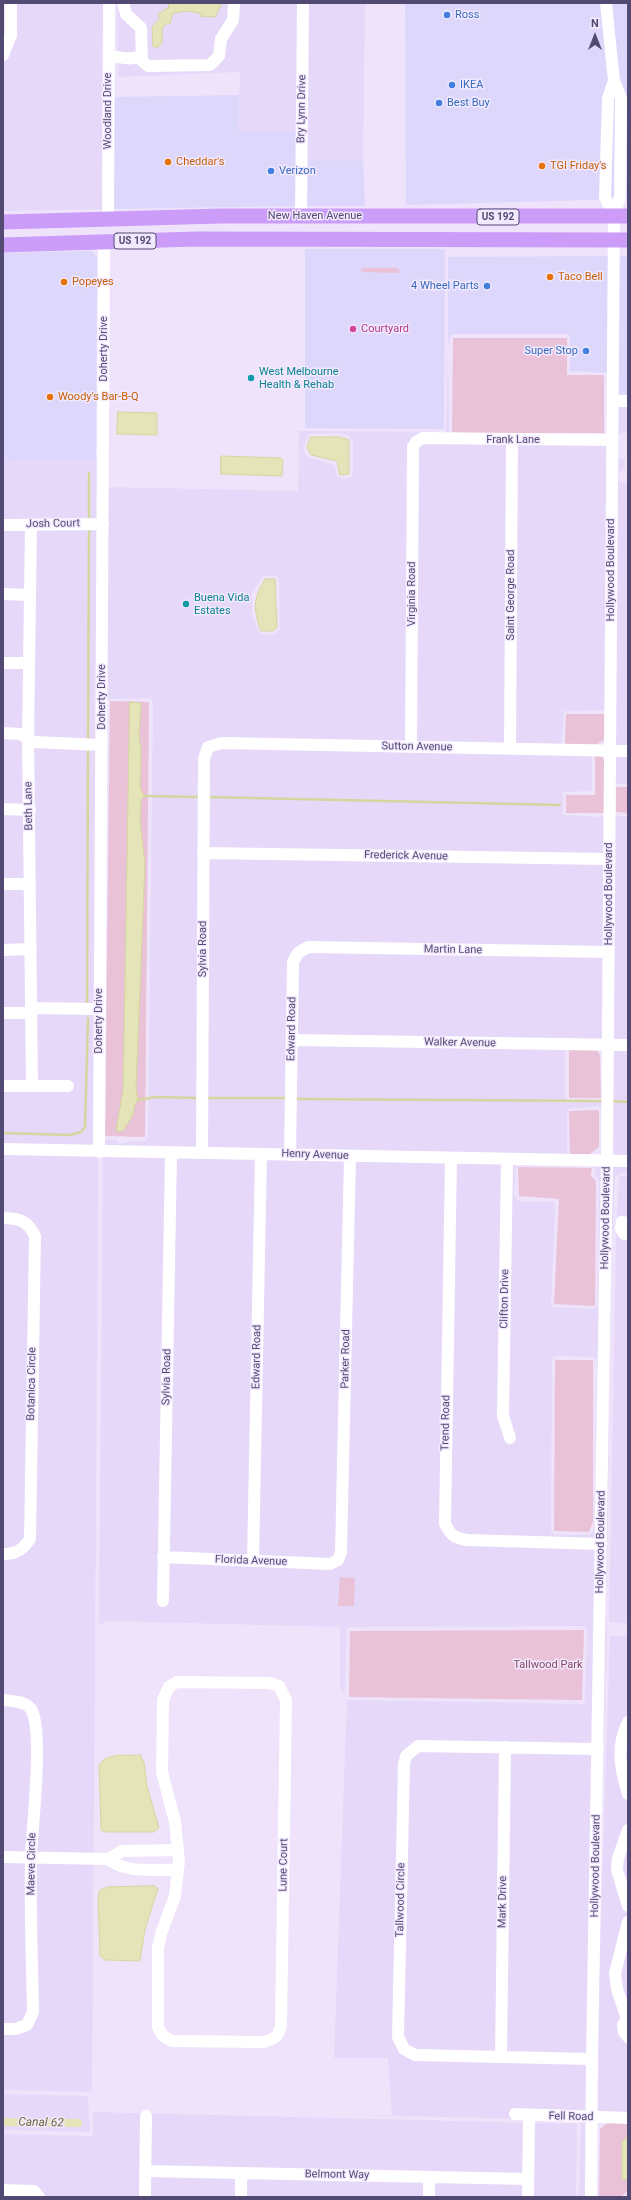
<!DOCTYPE html>
<style>
body{margin:0}
#map{position:relative;width:631px;height:2200px;overflow:hidden;background:#efe3fc;font-family:Roboto,sans-serif}
canvas{display:block}
.frame{position:absolute;inset:0;border:4px solid #534a73;pointer-events:none}
.north{position:absolute;left:575px;top:16px;width:40px;height:40px;-webkit-text-stroke:3px #f3e9ff;paint-order:stroke;rotate:0deg;font-size:11px;font-weight:700;line-height:16px;text-align:center;color:#534a73}
.north::after{content:'';display:block;margin:auto;width:14px;height:18px;background:#534a73;clip-path:polygon(50% 0,100% 100%,50% 72%,0 100%)}
</style>
<div id="map">
<canvas width="631" height="2200"></canvas>
<div class="frame"></div>
<div class="north">N</div>
</div>
<script>
const ctx = document.querySelector('canvas').getContext('2d');
ctx.lineJoin = 'round';
function paint(path, color) { ctx.fillStyle = color; ctx.fill(path, 'evenodd'); }
function trace(path, color, width, dash) { ctx.strokeStyle = color; ctx.lineWidth = width; ctx.lineCap = dash ? 'butt' : 'round'; ctx.setLineDash(dash || []); ctx.stroke(path); }
function drawText(font, color, halo, rows, align = 'center') {
  ctx.font = font + ' Roboto,sans-serif'; ctx.lineWidth = 3; ctx.setLineDash([]); ctx.textBaseline = 'middle'; ctx.strokeStyle = halo; ctx.fillStyle = color; for (const [text, x, y, turn = 0] of rows) {
    ctx.save(); ctx.translate(x, y); ctx.rotate((+turn || 0) * Math.PI / 180); ctx.textAlign = isNaN(turn) ? turn : align; if (halo) ctx.strokeText(text, 0, 0); ctx.fillText(text, 0, 0); ctx.restore();
  }
}
paint(new Path2D(`
 M15 3H105L104 209 3 211V60Z
 M117 3H299L298 131H238L240 72 118 77Z
 M307 3H365L363 161H306Z
 M448 348 449 433 607 436 606 710 564 711 561 744 592 754V791L563 792V815L604 817 603 1054 600 1048 565 1049V1098L569 1102 603 1101V1108L599 1106 567 1109V1156L103 1148 104 1140H116L120 1144 132 1141H145L148 1137 153 704 152 699 149 698 107 699 106 487 298 491 299 431 446 432ZM339 433 348 435 353 442V474L351 477 345 479 337 477 335 465 309 458 305 454 303 447 309 434ZM275 575 279 579 280 629 274 635 260 634 252 615V593L263 576Z
 M617 393 628 394V433H622L618 436V456L620 459H625V468L618 474 619 482 628 483V783L614 784Z
 M103 459 92 2092 3 2090V460Z
 M614 816 628 817V1157L611 1156Z
 M103 1157 503 1164 499 1416 507 1444 515 1441 507 1416 511 1164H516L514 1193 517 1200 521 1202H555L551 1307 595 1309 598 1305 599 1181 595 1174 594 1165 602 1166 587 2197H579L581 2124 577 2120 360 2115H392L388 2058H334L347 1700 583 1704 585 1701 587 1629 584 1626 349 1627 346 1631 345 1694 340 1688V1627L107 1621 99 1625ZM555 1356 594 1357 597 1360 596 1522 593 1532 589 1535H554L551 1531 552 1359Z
 M611 1166H628V1171L615 1176 612 1241 606 1622 607 1626 600 1852Z
 M628 1175V1623L609 1622 616 1241 619 1177Z
 M610 1636H628V2117L595 2116Z
 M3 2094 88 2096 90 2132 3 2130Z
 M93 2112 577 2124 576 2197H3V2134L93 2136Z`), '#e6d8f8');
paint(new Path2D(`
 M405 3H628V199L406 205Z
 M239 95 238 131H298L297 206 112 209V97Z
 M306 161H363L365 206H305Z
 M305 249H445L444 429 305 428Z
 M91 251 97 257 96 459 3 460V253Z
 M610 256 607 373 570 371V338L568 334H453L450 336 448 348V257Z
 M618 256H628V394L617 393Z`), '#ddd7fc');
paint(new Path2D(`
 M362 268H397L400 271 398 273 362 272 360 270Z
 M453 338H567V375H604V433H452Z
 M110 701 149 702 145 1137 105 1136Z
 M566 714H605L604 740 596 745 565 744Z
 M595 755 602 757 604 760V813H566V795H595Z
 M616 787H628V813L616 812Z
 M569 1049H592L598 1051 600 1056 601 1098H569Z
 M599 1110V1147L590 1154 570 1155 569 1111Z
 M518 1167 592 1168 591 1176 596 1181 595 1306 554 1304 559 1199 519 1196Z
 M555 1360H593V1522L589 1532 554 1531Z
 M340 1577 355 1578 354 1606H338Z
 M584 1630 582 1700 349 1697 350 1631Z
 M610 2121 628 2122 622 2178 628 2180V2190L621 2197H599L600 2129Z`), '#e9c2d7');
const water = new Path2D(`
 M169 3H222L215 17 200 16V13L188 11 173 13 170 24H165L162 30V43L158 47H153L152 27 160 18 158 14 168 8Z
 M118 412 157 413V435L117 434Z
 M311 437H339L349 440V474L340 475 337 461 311 455 307 447Z
 M221 456 281 458 283 461 282 476 221 474Z
 M265 579H275L277 627 273 631H261C253 609 253 599 265 579Z
 M130 702 141 703 139 736 141 750 140 788 144 796 141 799 140 822 145 863 136 1089 138 1100 135 1104 133 1115 123 1131H116L123 1090Z
 M140 1755 144 1762 147 1786 159 1828 154 1832H105L101 1830V1826L99 1766C105 1752 127 1756 140 1755Z
 M155 1886 158 1889 145 1929 140 1961 105 1960 100 1956 98 1896 100 1890 108 1887Z
 M628 2135V2180L622 2179V2143Z`);
paint(water, '#e4e4b8');
trace(water, '#d4d69f', 1);
trace(new Path2D(`
 M89 517V473
 M88 739 89 530
 M144 796 200 797
 M207 797 560 805
 M87 1004 88 748
 M207 1098H286
 M296 1099 604 1101
 M138 1100 155 1097 198 1098
 M611 1101 628 1102
 M3 1133 70 1135 81 1132 85 1127 88 1018`), '#d4d69f', 2.5);
trace(new Path2D(`
 M3 2122 78 2123`), '#e4e4b8', 8);
trace(new Path2D(`
 M123 3 126 14 141 28 142 61 148 66 210 65 219 56 221 39 233 20 234 3
 M3 55 11 35V3
 M109 56C123 57 127 61 142 56
 M614 81 608 98 605 197 614 216
 M301 215 303 3
 M108 219 109 3
 M613 401H628
 M3 525 103 524
 M31 525 28 738 32 1086
 M3 594 29 595
 M3 663H29
 M3 733 20 734 34 742 101 745
 M411 747 413 447 416 442 423 438 612 440
 M510 749 512 440
 M3 809 30 810
 M203 853 609 859
 M3 884H30
 M3 950 31 949
 M31 1008 99 1009
 M3 1013H31
 M292 1040 628 1045
 M3 1086H68
 M3 1149 628 1161
 M99 1152 104 242
 M202 1153 204 759 208 747 222 743 628 751
 M290 1155 293 962 298 953 308 947 609 952
 M451 1158 445 1523C450 1535 454 1538 467 1540L601 1544
 M507 1160 503 1416 510 1438
 M3 1218C19 1218 28 1221 35 1236L30 1539C22 1550 17 1554 3 1554
 M628 1223 622 1222 621 1229 624 1234H628
 M163 1557 330 1564 338 1560 341 1552 350 1156
 M253 1561 261 1154
 M163 1601 171 1153
 M177 1682 270 1683 279 1686 286 1700 281 2025C279 2036 275 2039 264 2042L172 2041 163 2036 158 2027V1948L161 1934 175 1896 179 1861 175 1822 162 1772 163 1700 169 1687Z
 M3 1700C12 1701 25 1701 31 1709 44 1730 32 1828 31 1857 30 1909 32 1961 33 2012L27 2025 15 2029H3
 M628 1722C616 1746 620 1768 628 1794
 M628 1830 618 1858 617 1870 628 1906
 M3 1857 108 1859 122 1851 178 1850
 M108 1859C126 1874 156 1869 178 1870
 M628 2018 623 2025 624 2032 628 2037
 M627 2019 617 1989 615 1973 628 1922
 M501 2057 505 1747
 M592 2059 415 2055 404 2049 398 2037 404 1764 406 1756 418 1746 598 1749
 M515 2114 628 2118
 M145 2171 528 2179
 M3 2190 34 2191 39 2197
 M145 2197 146 2116
 M241 2197V2173
 M429 2197V2177
 M528 2197 529 2116
 M591 2197 592 2059 607 1161 614 216 620 197 621 98 614 81 606 3`), '#fff', 12);
trace(new Path2D(`
 M3 222 221 216H628
 M3 245 196 239 628 240`), '#cb9df9', 15);
for (const [x, y, r, color] of [
 [447,15,4,"#3f7fe0"],
 [452,85,4,"#3f7fe0"],
 [439,103,4,"#3f7fe0"],
 [168,162,4,"#e8710a"],
 [542,166,4,"#e8710a"],
 [271,171,4,"#3f7fe0"],
 [550,277,4,"#e8710a"],
 [64,282,4,"#e8710a"],
 [487,286,4,"#3f7fe0"],
 [353,329,4,"#d1479c"],
 [586,351,4,"#3f7fe0"],
 [251,378,4,"#0f9aa8"],
 [50,397,4,"#e8710a"],
 [186,604,4,"#0f9aa8"]
]) { const dot = new Path2D(); dot.arc(x, y, r, 0, 2 * Math.PI); ctx.fillStyle = color; ctx.fill(dot); trace(dot, '#f3e9ff', 1.5); }
for (const [x, y, w] of [
 [498,217,42],
 [135,241,42]
]) { const box = new Path2D(); box.roundRect(x - w / 2, y - 8, w, 16, 3); ctx.fillStyle = '#f3e9ff'; ctx.fill(box); trace(box, '#534a73', 1); }
drawText('bold 10px', '#534a73', null, [
 ["US 192",498,217],
 ["US 192",135,241]
]);
drawText('11px', '#366cbe', '#f3e9ff', [
 ["Ross",455,15],
 ["IKEA",460,85],
 ["Best Buy",447,103],
 ["Verizon",279,171],
 ["4 Wheel Parts",479,286,"right"],
 ["Super Stop",578,351,"right"]
], 'left');
drawText('11px', '#534a73', '#f3e9ff', [
 ["Bry Lynn Drive",302,109,-89],
 ["Woodland Drive",108,111,-90],
 ["New Haven Avenue",315,216],
 ["Doherty Drive",104,349,-90],
 ["Frank Lane",513,440],
 ["Josh Court",53,524,-1],
 ["Hollywood Boulevard",611,570,-90],
 ["Virginia Road",412,594,-90],
 ["Saint George Road",511,595,-90],
 ["Doherty Drive",102,697,-90],
 ["Sutton Avenue",417,747,1],
 ["Beth Lane",29,806,-91],
 ["Frederick Avenue",406,856,1],
 ["Hollywood Boulevard",609,894,-90],
 ["Sylvia Road",203,949,-90],
 ["Martin Lane",453,950,1],
 ["Doherty Drive",99,1021,-90],
 ["Edward Road",292,1029,-89],
 ["Walker Avenue",460,1043,1],
 ["Henry Avenue",315,1155,2],
 ["Hollywood Boulevard",606,1218,-89],
 ["Clifton Drive",505,1299,-89],
 ["Edward Road",257,1357,-89],
 ["Parker Road",346,1359,-89],
 ["Sylvia Road",167,1377,-89],
 ["Botanica Circle",32,1384,-89],
 ["Trend Road",446,1423,-89],
 ["Hollywood Boulevard",601,1542,-89],
 ["Florida Avenue",251,1561,2],
 ["Maeve Circle",32,1864,-89],
 ["Lune Court",284,1865,-89],
 ["Hollywood Boulevard",596,1866,-89],
 ["Tallwood Circle",401,1900,-89],
 ["Mark Drive",503,1902,-89],
 ["Fell Road",571,2117,1],
 ["Belmont Way",337,2175,1]
]);
drawText('11px', '#c56008', '#f3e9ff', [
 ["Cheddar's",176,162],
 ["TGI Friday's",550,166],
 ["Taco Bell",558,277],
 ["Popeyes",72,282],
 ["Woody's Bar-B-Q",58,397]
], 'left');
drawText('11px', '#b23c85', '#f3e9ff', [
 ["Courtyard",361,329]
], 'left');
drawText('11px', '#0d838f', '#f3e9ff', [
 ["West Melbourne",259,372],
 ["Health & Rehab",259,385],
 ["Buena Vida",194,598],
 ["Estates",194,611]
], 'left');
drawText('11px', '#844861', '#f3e9ff', [
 ["Tallwood Park",548,1665]
]);
drawText('italic 12px', '#696b38', '#f3e9ff', [
 ["Canal 62",41,2123,1]
]);
</script>
